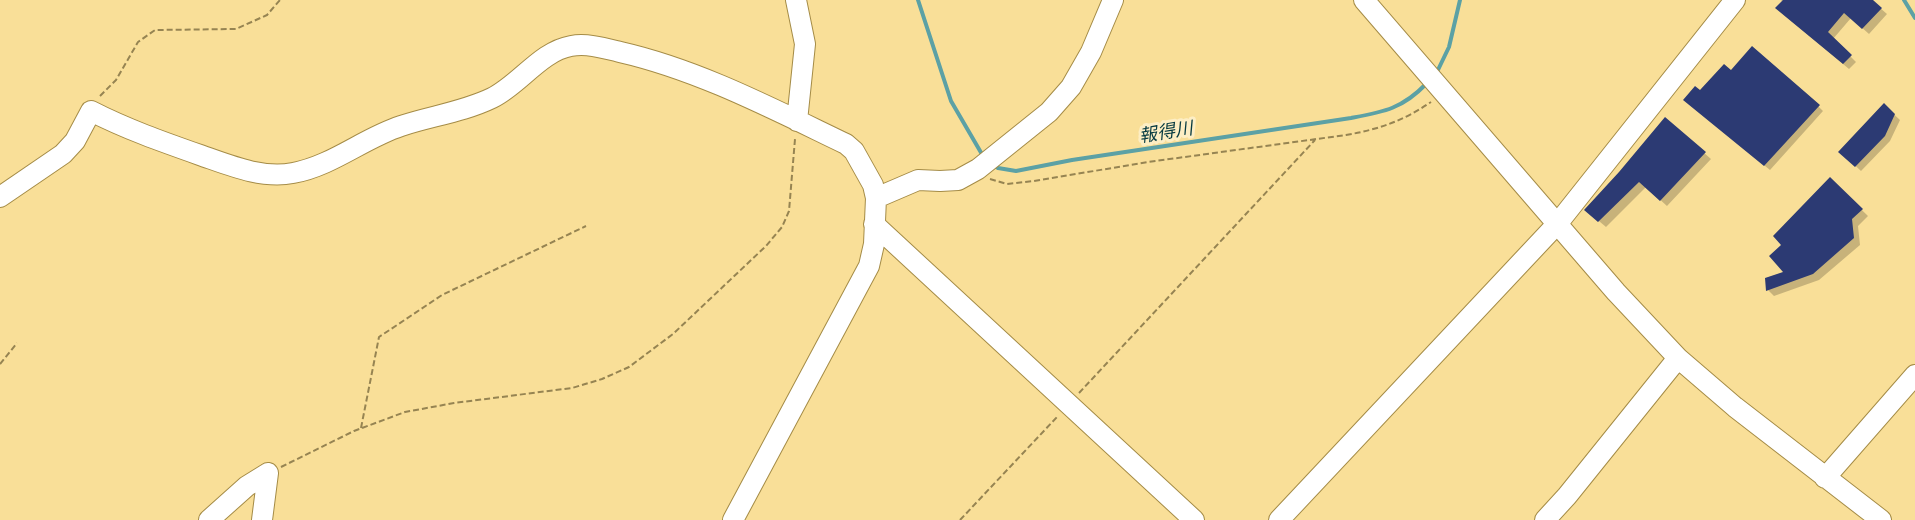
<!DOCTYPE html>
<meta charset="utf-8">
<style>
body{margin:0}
canvas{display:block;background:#f9df98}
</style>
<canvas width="1915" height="520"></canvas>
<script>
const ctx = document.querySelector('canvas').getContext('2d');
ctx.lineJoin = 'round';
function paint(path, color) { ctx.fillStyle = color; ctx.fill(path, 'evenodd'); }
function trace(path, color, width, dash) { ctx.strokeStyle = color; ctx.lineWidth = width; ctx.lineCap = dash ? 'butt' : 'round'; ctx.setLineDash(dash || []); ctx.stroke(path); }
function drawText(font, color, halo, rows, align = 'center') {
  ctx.font = font + ' Arial,"Noto Sans JP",sans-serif'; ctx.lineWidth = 6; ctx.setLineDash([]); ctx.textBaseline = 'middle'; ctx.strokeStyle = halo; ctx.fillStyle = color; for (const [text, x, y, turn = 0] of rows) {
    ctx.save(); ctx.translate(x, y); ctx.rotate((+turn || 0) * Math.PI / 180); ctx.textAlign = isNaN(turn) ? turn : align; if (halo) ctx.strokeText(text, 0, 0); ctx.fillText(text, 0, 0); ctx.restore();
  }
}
paint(new Path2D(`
 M1781 0H1871L1887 14 1869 34 1851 18 1833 39 1856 62 1849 69 1783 14V2Z
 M1731 72 1818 106 1823 111 1770 170 1690 105 1700 92Z
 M1884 105 1900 120 1890 141 1861 171 1845 156Z
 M1665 119 1711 159 1667 206 1646 187 1606 227 1593 216Z
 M1830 179 1868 216 1858 226 1860 245 1819 280 1774 296 1768 290 1785 273 1783 245Z`), '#0003');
trace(new Path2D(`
 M918 0 951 101 983 156
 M1904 0 1915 18
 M1436 74 1449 47 1460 0
 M993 165 998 168 1016 171 1072 160 1351 118C1383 112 1402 109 1426 84`), '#5ca1a5', 4);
paint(new Path2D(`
 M1783 0H1873L1882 8 1862 29 1844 13 1828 32 1852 55 1843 64 1775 8Z
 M1752 46 1820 105 1764 166 1683 100 1695 86 1700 90 1724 64 1731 70Z
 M1884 103 1895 114 1885 136 1855 167 1838 152Z
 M1665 117 1706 152 1660 201 1639 182 1598 222 1584 210 1619 172Z
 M1830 177 1863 209 1852 219 1854 238 1813 274 1766 291 1765 278 1783 272 1769 256 1781 245 1773 236Z`), '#2c3a73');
const minor = new Path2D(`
 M796 0 805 44 797 121
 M1364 0 1616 292 1678 358 1735 407 1881 520
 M0 197 63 154 75 141 91 111C126 129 163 142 200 155 229 165 261 179 293 173 332 166 364 138 401 126 431 116 463 112 492 98 519 85 541 51 571 46 587 43 604 48 620 52 699 70 773 109 846 144L854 151 873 185 876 198 874 244 869 266 733 520
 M876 198 918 180 940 181 958 180 978 169 1049 112 1071 87 1091 52 1113 0
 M874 224 1194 520
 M1825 478 1915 375
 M209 520 247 486 268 473
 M262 520 268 473
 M1279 520 1558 223 1735 0
 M1545 520 1567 496 1678 358`);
trace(minor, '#a58c47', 22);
trace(new Path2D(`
 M100 96 116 80 138 42 155 30 236 29 267 15 280 0
 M990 179 1007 184 1034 181 1148 162 1346 135C1380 129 1403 121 1431 102
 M0 364 17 343
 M1079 393 1315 140
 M361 428 379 337 442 295 586 226
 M281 467 354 431 405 412 454 403 572 388 602 379 629 367 673 334 766 246 782 227 789 211 795 139
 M960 520 1057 417`), '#968452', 2, [6, 3]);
trace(minor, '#fff', 20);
drawText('italic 18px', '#063a41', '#fdeec4', [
 ["報得川",1166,133,-9]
]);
</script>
